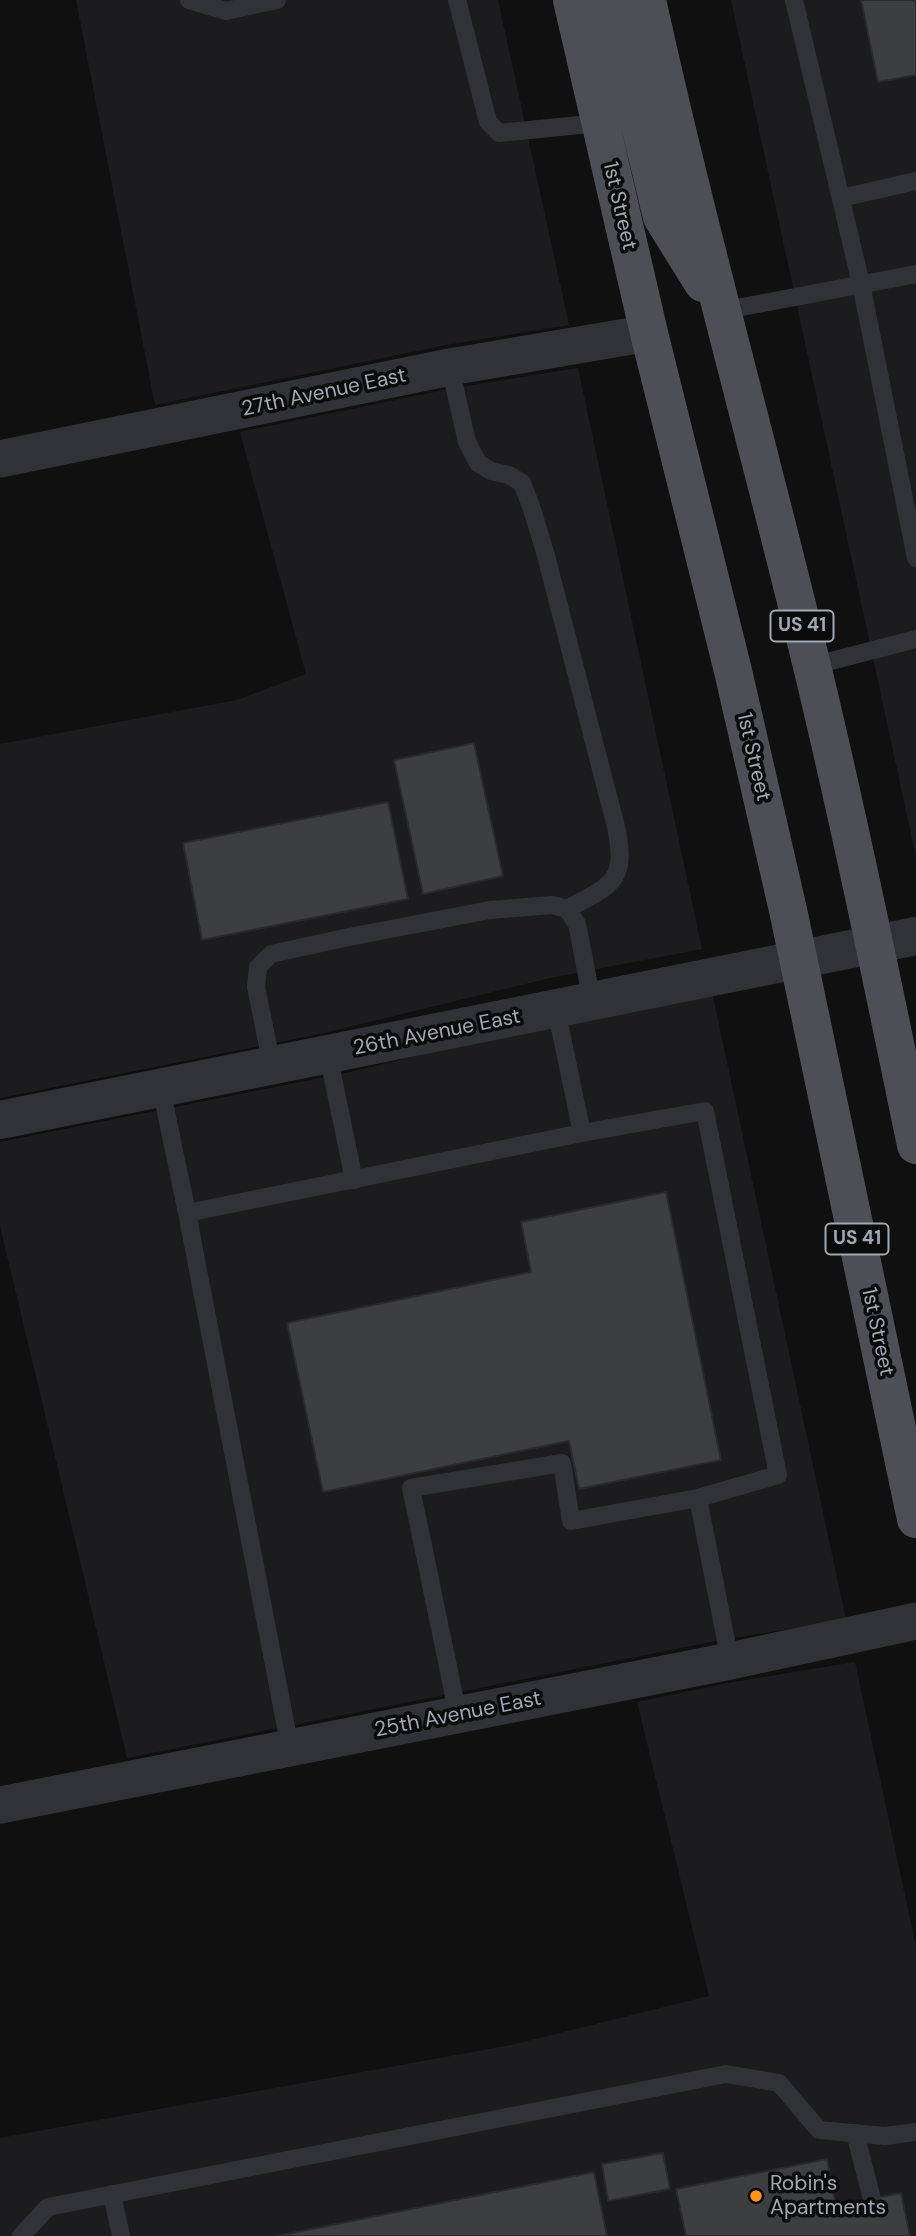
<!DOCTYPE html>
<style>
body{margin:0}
canvas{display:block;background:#101011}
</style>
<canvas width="916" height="2236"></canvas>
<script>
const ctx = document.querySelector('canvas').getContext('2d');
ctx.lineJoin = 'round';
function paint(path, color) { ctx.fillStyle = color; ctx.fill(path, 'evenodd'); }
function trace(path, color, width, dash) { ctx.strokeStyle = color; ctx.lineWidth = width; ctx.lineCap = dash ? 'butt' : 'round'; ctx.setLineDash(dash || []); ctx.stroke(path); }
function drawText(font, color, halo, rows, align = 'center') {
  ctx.font = font + ' "DM Sans",sans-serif'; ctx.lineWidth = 7; ctx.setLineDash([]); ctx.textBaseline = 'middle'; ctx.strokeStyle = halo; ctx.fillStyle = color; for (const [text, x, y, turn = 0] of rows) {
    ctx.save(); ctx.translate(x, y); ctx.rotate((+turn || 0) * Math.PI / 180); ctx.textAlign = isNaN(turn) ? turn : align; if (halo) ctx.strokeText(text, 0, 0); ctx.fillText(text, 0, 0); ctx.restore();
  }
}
paint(new Path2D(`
 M76 0H498L569 325 446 345 155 405Z
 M731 0H916V857Z
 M578 368 702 949 550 978 324 1033 0 1098V744L237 700 306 674 240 432 454 388Z
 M712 992 846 1620 726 1639 127 1758 0 1226V1142L351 1072 559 1021Z
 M855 1662 916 1947V2236H0V2138L511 2045 709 1996 637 1702 734 1682Z`), '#1c1c1e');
const building = new Path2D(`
 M861 0H916V75L878 82Z
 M474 743 503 876 423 894 394 760Z
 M388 802 408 899 202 940 183 843Z
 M666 1192 721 1460 579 1489 569 1441 323 1492 287 1323 531 1272 521 1222Z
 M663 2153 670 2189 608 2201 602 2164Z
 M827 2159 836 2206 901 2193 910 2236H686L676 2189Z
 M594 2172 607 2236H277Z`);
paint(building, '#3c3e42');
trace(building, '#2a2a2e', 2);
trace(new Path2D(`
 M189 0 226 11 277 0
 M457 0 488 122 499 133 600 123
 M794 0 861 284 916 558
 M841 198 916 181
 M721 311 916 274
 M450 367 467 442 478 463 491 471 509 475 522 483 531 506 545 552 616 827C628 882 611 885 567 909
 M812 666 916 639
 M556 1009 582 1133 705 1111 778 1475 698 1498 730 1661
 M328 1054 354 1180
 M272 1066 256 987 258 967 271 954 349 937 490 910 552 905 567 909 577 924 592 1001
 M161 1088 187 1213 290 1748
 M187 1213 582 1133
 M458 1715 411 1488 562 1463 571 1521 698 1498
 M855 2133 872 2199
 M112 2194 121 2236
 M21 2236 48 2207 726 2074 779 2083 819 2130 885 2136 916 2132`), '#313237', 18);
trace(new Path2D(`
 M0 459 450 367 649 333
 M0 1805 730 1661 916 1621`), '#313237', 37);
trace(new Path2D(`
 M0 1120 916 936`), '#313237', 38);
trace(new Path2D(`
 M572 0 649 333 733 671 788 910 916 1519
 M610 0 662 217 703 283
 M647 0C696 223 758 443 812 666 850 824 883 985 916 1145`), '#4c5056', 38);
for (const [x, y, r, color] of [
 [756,2196,7,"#ff931b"]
]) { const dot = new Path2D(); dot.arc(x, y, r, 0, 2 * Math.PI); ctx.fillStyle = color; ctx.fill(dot); trace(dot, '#0b0b0c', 2.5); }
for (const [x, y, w] of [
 [802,626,63],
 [857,1239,63]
]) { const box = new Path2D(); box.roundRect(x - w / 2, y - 15.5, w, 31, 5); ctx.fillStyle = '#0b0b0c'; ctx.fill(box); trace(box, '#a0a8b3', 2); }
drawText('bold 19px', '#a0a8b3', null, [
 ["US 41",802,626],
 ["US 41",857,1239]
]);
drawText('21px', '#a0a8b3', '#0b0b0c', [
 ["1st Street",619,206,77],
 ["27th Avenue East",324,393,-12],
 ["1st Street",753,757,77],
 ["26th Avenue East",437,1033,-11],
 ["1st Street",877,1332,78],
 ["25th Avenue East",458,1715,-11]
]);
drawText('21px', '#a0a8b3', '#0b0b0c', [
 ["Robin's",770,2184],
 ["Apartments",770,2208]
], 'left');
</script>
